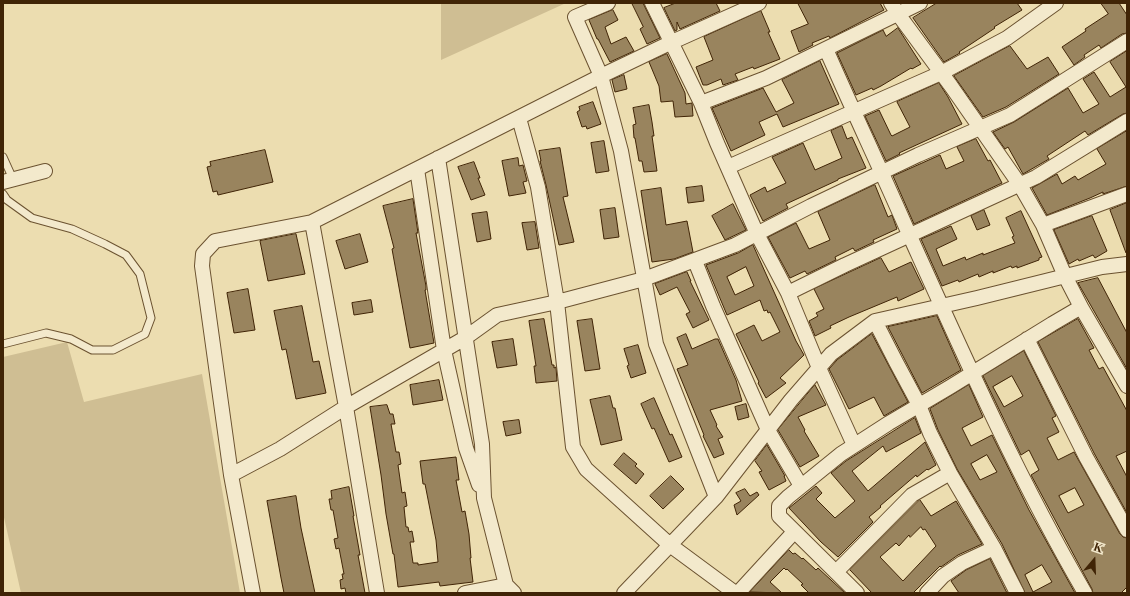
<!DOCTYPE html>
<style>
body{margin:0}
#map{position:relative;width:1130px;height:596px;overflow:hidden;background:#ecddb0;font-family:"Libre Bodoni",serif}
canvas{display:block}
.frame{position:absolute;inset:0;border:4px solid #402406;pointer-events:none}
.north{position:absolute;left:1074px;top:540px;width:40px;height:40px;-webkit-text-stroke:3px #f3e9cc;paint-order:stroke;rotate:19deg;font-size:11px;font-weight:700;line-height:16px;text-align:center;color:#402406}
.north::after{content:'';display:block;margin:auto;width:14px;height:18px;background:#402406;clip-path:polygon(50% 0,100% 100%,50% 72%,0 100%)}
</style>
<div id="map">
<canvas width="1130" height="596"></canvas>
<div class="frame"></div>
<div class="north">K</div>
</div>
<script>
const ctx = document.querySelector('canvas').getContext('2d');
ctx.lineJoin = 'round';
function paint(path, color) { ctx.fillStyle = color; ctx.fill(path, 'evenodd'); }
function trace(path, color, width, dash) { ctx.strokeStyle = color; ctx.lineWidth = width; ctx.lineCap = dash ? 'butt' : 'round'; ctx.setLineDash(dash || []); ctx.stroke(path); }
paint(new Path2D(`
 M441 3H566L441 60Z
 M67 342 84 402 202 374 240 593H21L3 513V357Z`), '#cfbe93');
const building = new Path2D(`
 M632 3H643L660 38 647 44 640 29 643 27Z
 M676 3H716L720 11 680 29 677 22V30L675 31 664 8Z
 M798 3H880L884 10 830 38 829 36 812 43 813 45 799 52 791 31 808 24Z
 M937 3H1017L1022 10 994 27 995 28 959 52 960 53 944 62 913 18Z
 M1101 3H1119L1127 15V33L1122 34 1101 48 1099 45 1084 55 1085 57 1074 65 1062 47 1086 31 1085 29 1108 14Z
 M613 10 618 20 605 27 611 44 626 37 634 51 610 62 598 39H597L589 20Z
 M761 11 770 32H768L780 59 754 69 753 67 735 74 738 80 723 85 721 79 707 85H703L696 67 713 60 704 37Z
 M898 28 921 64 912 69 911 68 881 86 873 90 872 88 856 95 837 53 883 30 886 36Z
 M1010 46 1027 69 1048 57 1059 74 1006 107 983 117 954 76Z
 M1127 51V113L1123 114 1088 135 1085 131 1047 156 1049 159 1023 174 1008 147 1005 149 993 132 1014 122 1068 88 1083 113 1099 104 1083 79 1094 72 1110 97 1126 87 1110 62Z
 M667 54 685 93 686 104 692 103 693 116 675 117 673 101 661 102 659 86 649 62Z
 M820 61 839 104 783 127 777 114 759 122 765 135 731 151 712 108 763 88 776 112 794 103 782 80Z
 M624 75 627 89 615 92 612 80Z
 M939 83 948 97 962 124 899 153 900 154 886 161 865 116 879 110 891 135 892 136 910 127 897 102Z
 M593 102 601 124 587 129 586 126 582 127 577 112 580 110 579 107Z
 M649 105 652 122 654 136H652L657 171 644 172 642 161H639L635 138H634L633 125 636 124 633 108Z
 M842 126 847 139 852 137 866 168 838 179V180L786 204 788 208 763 221 750 195 765 187 767 192 786 183 772 157 803 143 815 170 842 158 831 131Z
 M1127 131V186L1103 194V192L1090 198 1047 215 1032 188 1057 174 1062 184 1075 176 1078 180 1106 164 1097 149Z
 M976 139 988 161 990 160 1002 183 914 224 893 176 940 155 946 169 964 161 957 147Z
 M604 141 609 171 596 173 591 143Z
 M560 148 568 196 563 197 574 242 559 245 546 185 540 161H541L539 151Z
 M265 150 273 182 218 195 217 191 213 192 207 167 211 166 210 162Z
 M518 158 519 166 523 165 527 181 523 182 526 193 509 196 502 161Z
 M474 162 480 178H478L485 195 471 200 458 167Z
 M875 185 888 217 892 215 897 229 873 240 874 242 855 251 853 248 835 257 836 260 807 274 805 271 790 278 768 237 796 223 809 249 830 240 818 212Z
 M702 186 704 201 688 203 686 188Z
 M661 188 666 225 687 221 693 252 674 259 652 262 641 191Z
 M413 199 418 233H416L426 286V290H425L434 343 410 348 392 249 394 248 383 206Z
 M1127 203V253H1126L1110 210Z
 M733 204 746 230 725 240 712 216Z
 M615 208 619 237 604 239 600 210Z
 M984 210 990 225 977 230 971 216Z
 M1021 211 1042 257 1039 258V260L1017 268V266L1012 268 1011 266 993 273V271L979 277 978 274 959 282 958 280 942 286 921 239 951 226 957 239 936 249 943 266 965 257 966 260 983 253V255L1015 243 1012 237 1014 236 1006 218Z
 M487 212 491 239 477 242 472 214Z
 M1092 216 1107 251 1095 258 1093 255 1079 261 1078 259 1069 264 1054 230Z
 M535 222 539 248 527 250 522 223Z
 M296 234 305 274 268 281 260 241Z
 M360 234 368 262 345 269 336 241Z
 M753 245 796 341 804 355 780 378 786 383 766 398 758 383 759 382 736 334 754 325 762 341 780 332 770 312 768 313 767 310 764 311 760 300 727 315 706 265 738 253ZM746 267 754 286 735 295 727 277Z
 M881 258 889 272 911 262 924 289 898 301 897 297 849 317 830 326 831 328 815 336 809 321 818 316 816 313 824 309 814 289Z
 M687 272 691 281H690L709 320 693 328 686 314 690 312 677 287 660 295 655 284Z
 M1098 278 1127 333V369L1078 283Z
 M248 289 255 330 234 333 227 293Z
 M371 300 373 312 354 315 352 303Z
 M302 306 313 362 319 361 326 393 296 399 286 349 282 350 274 311Z
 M937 316 961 370 922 393 888 327Z
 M544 319 552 365H554V368L556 367 557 381 536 383 534 366H536L529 321Z
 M592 319 600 369 585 371 577 321Z
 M1078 319 1094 348 1089 350 1099 369 1103 367 1127 411V451L1116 456 1127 477V513L1094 453 1038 342Z
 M686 334 692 349 715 339H718L736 380 742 401 710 410 717 425 716 426 723 437 718 439 724 454 714 458 703 436 704 435 677 369 688 365 677 338Z
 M872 334 908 402 884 416 874 397 849 409 829 369 837 360Z
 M513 339 517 365 497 368 492 342Z
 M638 345 646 373 631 378 627 366 629 365 624 349Z
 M1024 351 1056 416 1052 418 1059 432 1047 438 1058 460 1074 452 1120 534 1123 537 1127 538V587L1121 593H1093L1092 589 1031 475 1039 470 1029 450 1021 455 983 376ZM1012 376 1023 396 1004 407 993 387ZM1075 488 1084 505 1068 513 1059 496Z
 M439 380 443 400 413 405 410 385Z
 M815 385 826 405 798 417 805 430 804 431 819 456 800 467 778 430Z
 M969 385 983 417 962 428 971 446 992 435 1029 510 1075 593H1025L1002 544 957 469 938 430 930 409ZM987 455 997 472 980 480 971 464ZM1042 565 1052 582 1033 592 1025 575Z
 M610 396 613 408H615L622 440 601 445 590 400Z
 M654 398 670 435 672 434 682 457 669 462 654 428 652 429 641 404Z
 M746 404 749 417 738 420 735 407Z
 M387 405 390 414H393L395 424H391L396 452H399L401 464 398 465 402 493 405 492 407 506 404 507 406 527H408L409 532 412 531 414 542H410L413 563H418V565L438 562 436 540 425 484H423L420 461 456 457 459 480H456L462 512 465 511 469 534 471 558H470L473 582 440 586 439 582 398 587 394 554H393L386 514 381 475 370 407Z
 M915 418 921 433 886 452 883 446 852 471 868 491 925 442 936 465 928 470 927 469 917 477 916 475 880 506 881 507 869 517 873 522 838 557 821 542 789 508 816 486 822 493 816 499 835 518 855 501 831 473 846 461Z
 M519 420 521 433 506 436 503 422Z
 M767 445 785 476H784L786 481 769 490 759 472 762 471 755 461Z
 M624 453 637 464 635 466 644 474 636 484 614 465Z
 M671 476 684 489 663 509 650 496Z
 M349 487 354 516H353L360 555H358L365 593H346L345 588 341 589 340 580 343 579 342 574H344L339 548 336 549 334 539 338 538 333 510H331L329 499H332L331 491Z
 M745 489 750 496 757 492 759 495 737 515 734 505 741 501 736 493Z
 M296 496 301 528 315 593H284L281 578 267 501Z
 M920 500 931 516 956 501 982 544 958 555 941 567 940 566 913 593H872L850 570ZM921 527 923 530 925 529 936 546 903 581 880 557 896 543 899 546 909 535 910 537Z
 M789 550 793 554 795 553 802 559 803 558 816 570 818 568 845 593H809L801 585 803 584 787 569 786 570 784 568 770 582 782 593 750 592Z
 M990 559 1007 593H959L951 581 966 570Z`);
paint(building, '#99845e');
trace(building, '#402406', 1);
const lane = new Path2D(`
 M3 157 13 179
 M3 194 7 200 32 218 72 229 105 244 126 255 140 274 151 318 145 334 113 350H92L71 339 46 333 3 344`);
const street = new Path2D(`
 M608 3 575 17 601 76 621 151 656 344 716 497
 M652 3 701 103 717 143 757 234 788 293 819 368 854 445
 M826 49C853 111 882 172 909 234 964 356 1018 478 1085 593
 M701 103 766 78 920 3
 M519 118 538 187 557 302 573 447 586 469 670 545 735 593
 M438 158 482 444 484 498 506 585 514 593
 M728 167 941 73 1007 38 1056 3
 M417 169 444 350 466 448 479 485
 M3 182 45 171
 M312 222 346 407 377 593
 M1043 225 1127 194
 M695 261 713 306 768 430 801 486
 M788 293 845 265 1036 177 1127 121
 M1081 307 1127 386
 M875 321 896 362 919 405 930 433 950 473 994 548 1017 593
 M1027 339 1086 457 1127 530
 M231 475 202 266 203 254 215 241 312 222 601 76 672 42 759 3
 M836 572 912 495 950 473
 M253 593 231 475 280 449 346 407 465 338 497 315 557 302 644 279 735 245 811 206 918 155 1010 115 1127 41
 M465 593 506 585
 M624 593 716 497 791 400 831 354 875 321 977 298 1102 267 1127 264
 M738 593 794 532
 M857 593 779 516V506L788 497 841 454 889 423 950 387 1052 324 1081 307 1065 276 1043 225 1020 185 951 86 898 14 891 3
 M927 593 943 576 962 563 994 548`);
trace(lane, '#6b5230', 9);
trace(street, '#6b5230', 16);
trace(lane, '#f3e9cc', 7);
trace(street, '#f3e9cc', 14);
</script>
